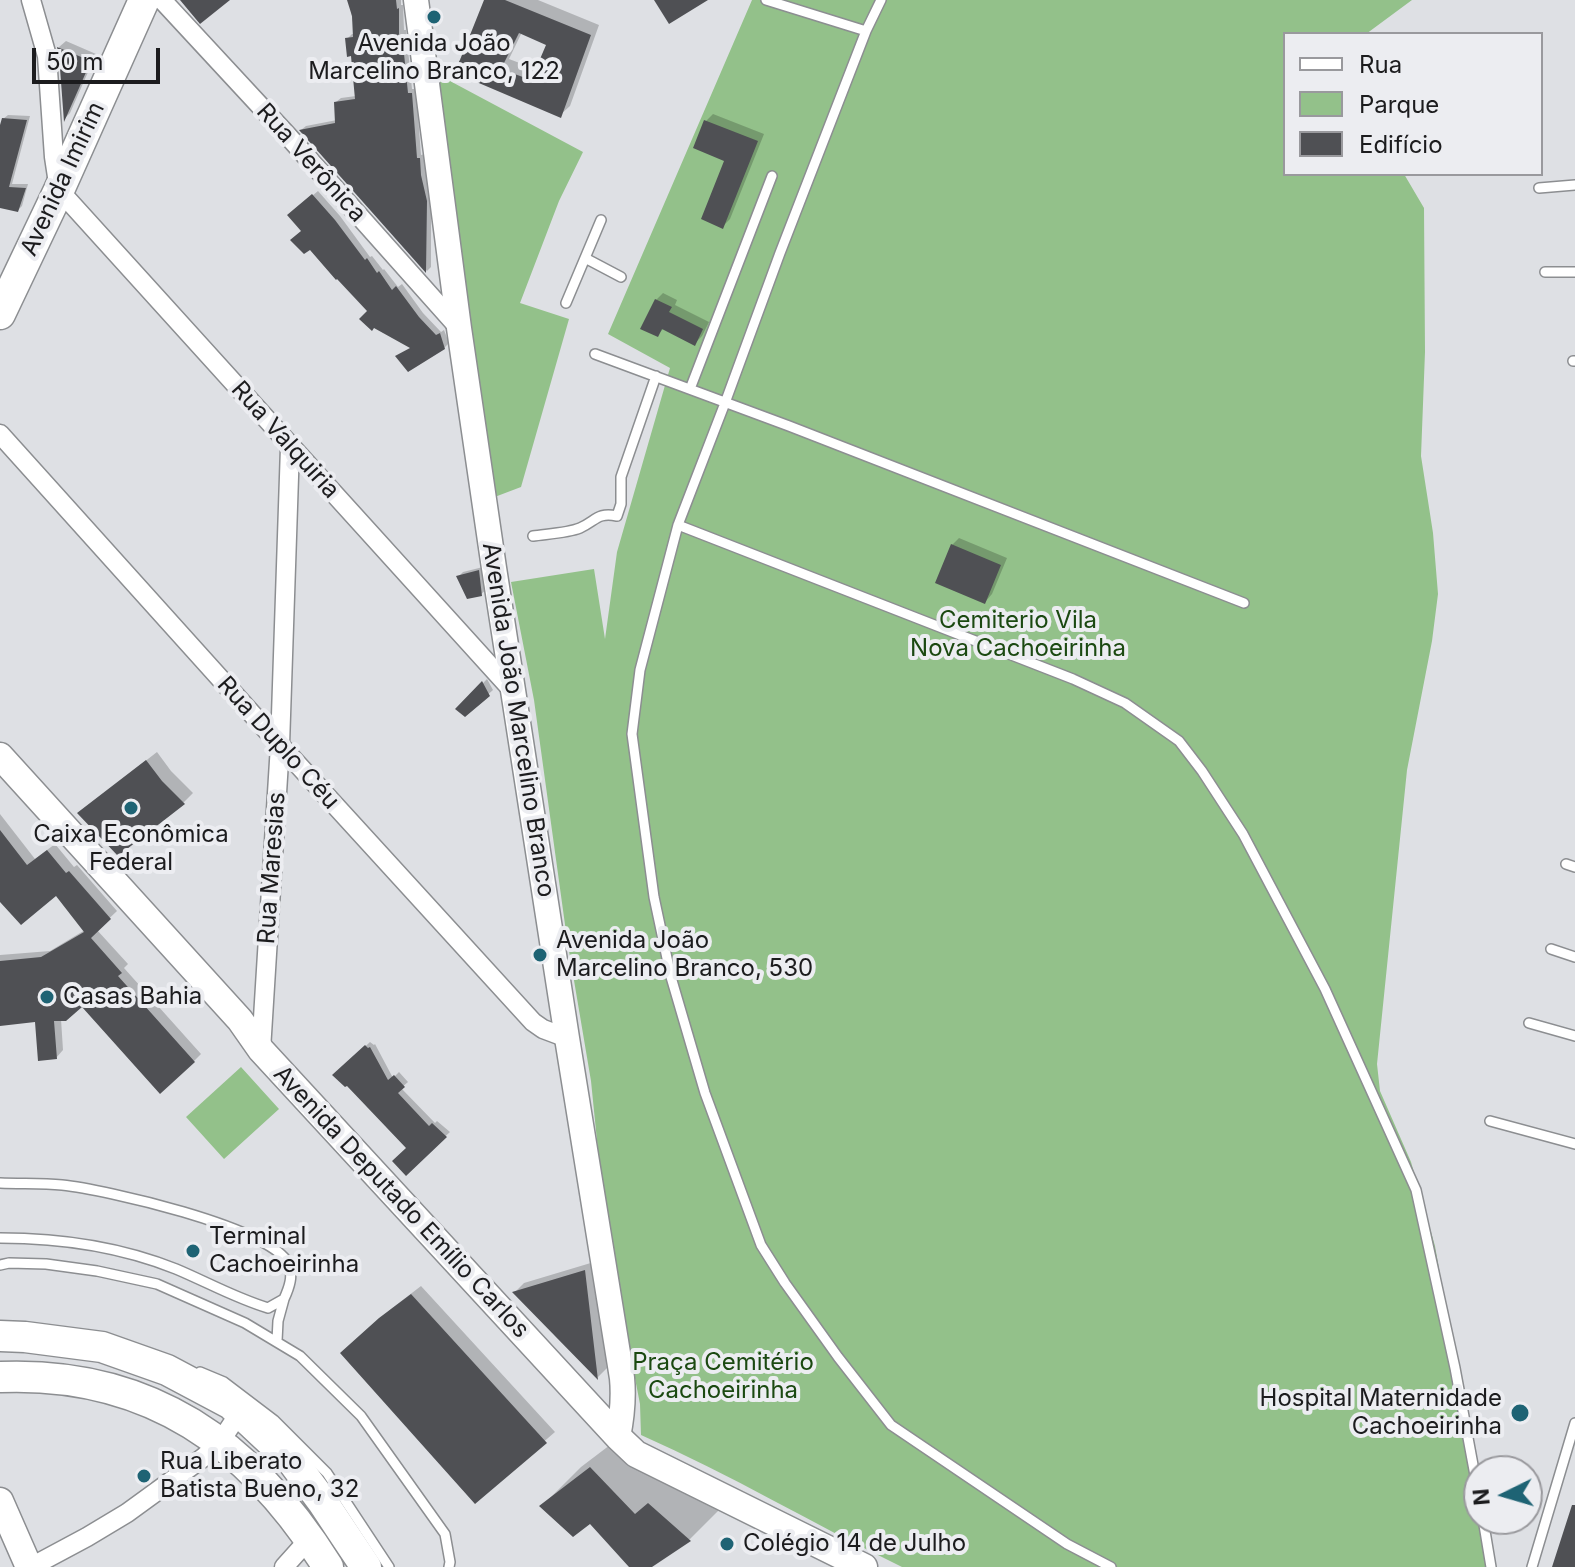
<!DOCTYPE html>
<meta charset="utf-8">
<style>
body{margin:0}
#map{position:relative;width:1575px;height:1567px;overflow:hidden;background:#dee0e4;font-family:Inter,sans-serif}
canvas{display:block}
.legend{position:absolute;left:1283px;top:32px;width:260px;height:144px;box-sizing:border-box;background:#ecedf1;border:2px solid #99999d;margin:0;padding:10px 14px;list-style:none;font-size:24px;color:#1c1c1e}
.legend li{display:flex;align-items:center;gap:16px;height:40px}
.legend b{width:40px;border:2px solid #99999d}
.north{position:absolute;left:1463px;top:1455px;width:80px;height:80px;box-sizing:border-box;background:#ecedf1;border:2px solid #99999d;border-radius:50%;rotate:265deg;font-size:22px;font-weight:700;line-height:32px;text-align:center;color:#1c1c1e}
.north::after{content:'';display:block;margin:auto;width:28px;height:36px;background:#1e6374;clip-path:polygon(50% 0,100% 100%,50% 72%,0 100%)}
.scale{position:absolute;left:32px;top:48px;width:128px;height:36px;box-sizing:border-box;border:4px solid #1c1c1e;border-top:0;padding-left:10px;font-size:24px;line-height:28px;white-space:nowrap;color:#1c1c1e;-webkit-text-stroke:6px #ecedf1;paint-order:stroke}
</style>
<div id="map">
<canvas width="1575" height="1567"></canvas>
<ul class="legend">
<li><b style="height:10px;background:#fff"></b>Rua</li>
<li><b style="height:22px;background:#93c18a"></b>Parque</li>
<li><b style="height:22px;background:#4f5054"></b>Edifício</li>
</ul>
<div class="north">N</div>
<div class="scale">50 m</div>
</div>
<script>
const ctx = document.querySelector('canvas').getContext('2d');
ctx.lineJoin = 'round';
function paint(path, color) { ctx.fillStyle = color; ctx.fill(path, 'evenodd'); }
function trace(path, color, width, dash) { ctx.strokeStyle = color; ctx.lineWidth = width; ctx.lineCap = dash ? 'butt' : 'round'; ctx.setLineDash(dash || []); ctx.stroke(path); }
function drawText(font, color, halo, rows, align = 'center') {
  ctx.font = font + ' Inter,sans-serif'; ctx.lineWidth = 8; ctx.setLineDash([]); ctx.textBaseline = 'middle'; ctx.strokeStyle = halo; ctx.fillStyle = color; for (const [text, x, y, turn = 0] of rows) {
    ctx.save(); ctx.translate(x, y); ctx.rotate((+turn || 0) * Math.PI / 180); ctx.textAlign = isNaN(turn) ? turn : align; if (halo) ctx.strokeText(text, 0, 0); ctx.fillText(text, 0, 0); ctx.restore();
  }
}
paint(new Path2D(`
 M752 0H1412L1366 34H1285V174H1404L1424 208 1425 352 1421 456 1433 533 1438 594 1432 641 1407 770 1377 1064 1380 1091 1411 1162 1435 1246 1456 1365 1479 1477V1519H1488L1496 1567H902C815 1525 730 1474 641 1435L640 1404 606 1230 591 1081 567 939 534 700 511 582 594 569 605 639 617 552 670 368 608 334Z
 M435 73 583 152 559 201 520 303 569 319 521 487 492 498Z
 M241 1067 279 1109 224 1159 186 1117Z`), '#93c18a');
paint(new Path2D(`
 M349 0H401V5H403L404 30H406L412 89H416L421 155 425 154 426 169 431 195V267L427 271 301 130 306 126 337 120 336 102 341 98 356 96 353 54 347 39 352 34H355Z
 M486 0H538L599 25 570 106 560 115 455 71ZM522 32 549 44 538 70 509 59Z
 M66 41 96 54 70 113 65 118 59 47Z
 M713 114 764 134 730 219 723 226 727 160 706 121Z
 M8 115 30 116 12 184H28L22 206 18 210 0 206V136L3 119Z
 M318 191 340 216 370 257 372 256 383 270 384 269 398 287 402 284 423 313 441 332 444 330 449 343 444 348 412 347 370 311 303 231 295 210Z
 M663 293 677 300 675 305 709 322 702 336 695 343 664 328 657 335 656 300Z
 M959 538 1007 558 992 594 985 602 952 545Z
 M483 567 486 590 481 594 459 576 463 572Z
 M487 679 493 690 465 715 458 709Z
 M157 752 171 771 193 793 184 802 118 854 90 804Z
 M0 814 35 859 55 844 74 867 77 865 117 911 97 930 128 964 124 968 201 1054 194 1061 82 1004 61 1019 63 1050 56 1058 37 1020 0 1024V955L50 951 85 930 56 893 0 899Z
 M370 1042 374 1045 375 1044 393 1078 399 1072 408 1082 401 1088 435 1123 437 1121 450 1132 406 1173 409 1148 347 1083 335 1075Z
 M594 1262 607 1368 598 1377 515 1292 524 1283Z
 M421 1286 555 1432 475 1501 353 1344 391 1309Z
 M631 1429 676 1476 689 1465 729 1500 690 1539 648 1567H632L590 1521 542 1506 581 1467Z`), '#0003');
paint(new Path2D(`
 M180 0H230L200 24Z
 M347 0H396L397 9 399 8V34H402L408 93H412L417 158H420L421 175 427 201 426 273 299 130 335 123 334 102 355 99 351 56 347 57 345 38 353 37 352 16Z
 M484 0H505L591 35 561 118 453 72 460 60ZM519 33 546 45 531 80 501 69Z
 M654 0H708L669 24Z
 M57 47 91 61 64 122 59 55Z
 M2 118 27 120 9 187 26 188 18 212 0 208V125Z
 M704 120 758 141 723 229 701 219 724 161 693 148Z
 M312 194 335 220 365 260 367 258 377 273 379 271 392 290 396 286 419 317 436 335 440 333 445 349 408 372 395 356 410 348 374 328 372 331 359 319 367 311 337 279 336 280 310 250 304 254 290 240 301 231 287 215Z
 M655 299 672 307 669 312 703 329 695 346 662 329 658 337 640 329Z
 M951 544 1001 565 985 604 935 583Z
 M479 570 482 596 467 599 456 576Z
 M482 681 490 696 465 717 455 709Z
 M146 760 162 781 185 804 118 856 77 813Z
 M0 830 27 865 47 850 66 873 69 871 111 919 91 938 122 973 118 976 195 1062 160 1094 82 1007 66 1021H54L57 1059 38 1061 35 1022 0 1026V961L41 957 84 932 56 896 21 925 0 902Z
 M365 1045 368 1048 370 1047 388 1080 394 1075 405 1087 398 1093 429 1126 432 1123 447 1137 406 1176 392 1161 406 1148 347 1086 345 1087 332 1075Z
 M585 1270 598 1380 512 1292Z
 M411 1294 547 1443 475 1504 340 1353 379 1318Z
 M590 1467 635 1514 648 1503 691 1541 652 1567H629L590 1524 573 1537 539 1506Z
 M1572 1505H1575V1567H1552Z`), '#4f5054');
const service = new Path2D(`
 M766 0 866 31
 M881 0 866 31 780 253 725 403 678 525 640 670 632 734 654 897 671 977 705 1093 761 1245 785 1283 838 1357 891 1425 1067 1544 1111 1567
 M1539 188 1575 185
 M585 258 601 220
 M1545 272H1575
 M566 303 585 258 621 277
 M595 354 789 426 1244 603
 M1573 361H1575
 M690 389 772 176
 M678 525 1073 679 1125 703 1179 741 1202 771 1243 834 1325 989 1416 1190 1455 1368 1479 1497
 M533 536C546 534 568 533 580 528 596 521 597 512 617 516L621 504V477L656 376
 M1566 864 1575 867
 M1551 949 1575 957
 M1529 1023 1575 1036
 M1490 1121 1575 1144
 M0 1183C21 1184 42 1183 62 1185 103 1189 270 1227 288 1263 294 1275 289 1288 284 1299L268 1308C235 1298 207 1282 176 1269 121 1247 60 1238 0 1238
 M0 1265 9 1263 46 1264 97 1271 157 1284 245 1323 300 1356 361 1416 445 1534 450 1562 449 1567
 M277 1341 278 1321 284 1299
 M200 1372 224 1382 274 1420 327 1473 389 1567
 M1483 1519 1491 1567
 M1532 1567 1575 1423`);
const minor = new Path2D(`
 M31 0 47 56 54 157 59 190 512 690
 M162 0 288 136 459 328
 M0 434 280 745 533 1022 543 1029 567 1038
 M261 1050 280 745 290 447
 M31 1567 87 1537 127 1513 204 1457 220 1442 240 1412
 M284 1567 310 1538`);
const tertiary = new Path2D(`
 M416 0 459 328 494 568 567 1038 622 1378C624 1399 622 1417 618 1437`);
const secondary = new Path2D(`
 M0 756 240 1020 261 1050 618 1437 636 1454 864 1567
 M0 1501 29 1567`);
const primary = new Path2D(`
 M0 314 59 190 144 0
 M0 1336 25 1337 102 1347 167 1370 231 1404 293 1462 322 1501 366 1567
 M0 1377C150 1371 251 1444 328 1567`);
trace(service, '#8c8e91', 12);
trace(minor, '#8c8e91', 21);
trace(tertiary, '#8c8e91', 27);
trace(secondary, '#8c8e91', 29);
trace(primary, '#8c8e91', 33);
trace(service, '#fff', 9);
trace(minor, '#fff', 18);
trace(tertiary, '#fff', 24);
trace(secondary, '#fff', 26);
trace(primary, '#fff', 30);
for (const [x, y, r, color] of [
 [434,17,8,"#1e6374"],
 [131,808,8,"#1e6374"],
 [540,955,8,"#1e6374"],
 [47,997,8,"#1e6374"],
 [193,1251,8,"#1e6374"],
 [1520,1413,10,"#1e6374"],
 [144,1476,8,"#1e6374"],
 [727,1544,8,"#1e6374"]
]) { const dot = new Path2D(); dot.arc(x, y, r, 0, 2 * Math.PI); ctx.fillStyle = color; ctx.fill(dot); trace(dot, '#ecedf1', 3); }
drawText('24px', '#1c1c1e', '#ecedf1', [
 ["Avenida João",434,44,"center"],
 ["Marcelino Branco, 122",434,72,"center"],
 ["Caixa Econômica",131,835,"center"],
 ["Federal",131,863,"center"],
 ["Avenida João",556,941],
 ["Marcelino Branco, 530",556,969],
 ["Casas Bahia",63,997],
 ["Terminal",209,1237],
 ["Cachoeirinha",209,1265],
 ["Hospital Maternidade",1502,1399,"right"],
 ["Cachoeirinha",1502,1427,"right"],
 ["Rua Liberato",160,1462],
 ["Batista Bueno, 32",160,1490],
 ["Colégio 14 de Julho",743,1544]
], 'left');
drawText('24px', '#1c1c1e', '#ecedf1', [
 ["Rua Verônica",311,163,48],
 ["Avenida Imirim",63,179,-65],
 ["Rua Valquiria",285,440,48],
 ["Avenida João Marcelino Branco",518,720,81],
 ["Rua Duplo Céu",278,743,48],
 ["Rua Maresias",272,868,-86],
 ["Avenida Deputado Emílio Carlos",401,1202,47]
]);
drawText('24px', '#1b4911', '#ecedf1', [
 ["Cemiterio Vila",1018,621],
 ["Nova Cachoeirinha",1018,649],
 ["Praça Cemitério",723,1363],
 ["Cachoeirinha",723,1391]
]);
</script>
